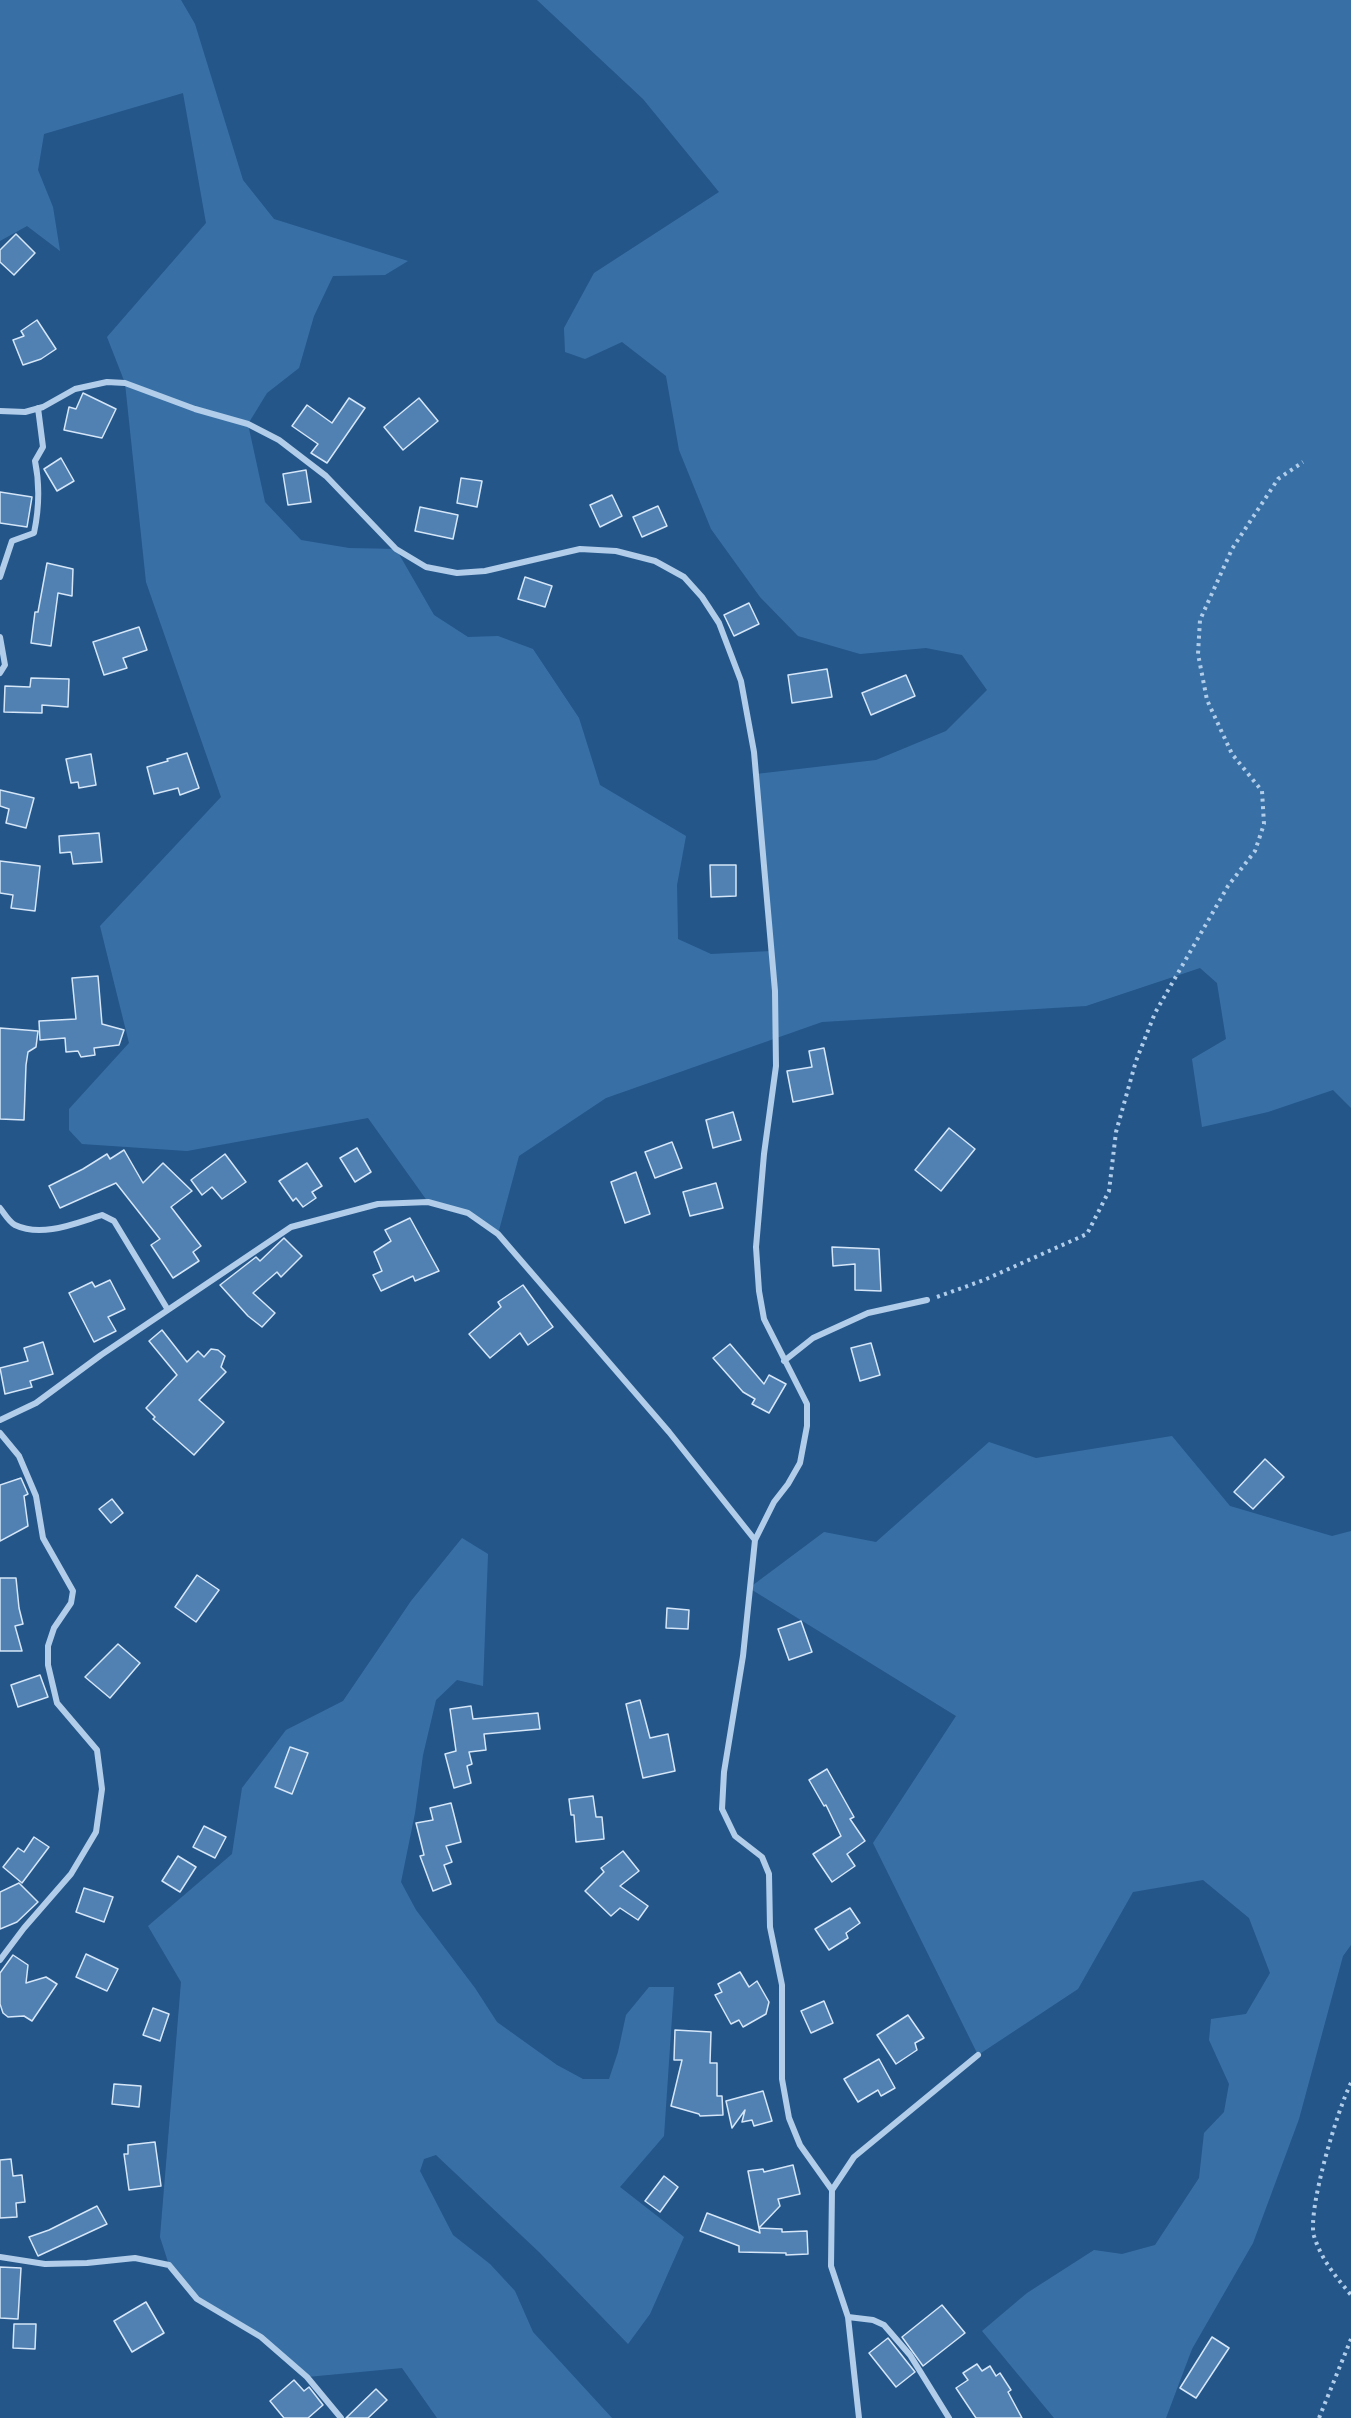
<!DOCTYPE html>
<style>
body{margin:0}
canvas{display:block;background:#24568a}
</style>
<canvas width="1351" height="2418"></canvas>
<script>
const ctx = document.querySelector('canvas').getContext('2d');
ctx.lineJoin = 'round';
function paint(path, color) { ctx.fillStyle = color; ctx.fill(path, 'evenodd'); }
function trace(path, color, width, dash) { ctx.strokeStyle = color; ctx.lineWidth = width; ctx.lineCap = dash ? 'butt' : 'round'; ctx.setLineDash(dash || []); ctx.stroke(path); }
paint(new Path2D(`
 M0 0H181L195 24 243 180 274 219 408 261 385 275 333 276 314 316 299 368 267 393 248 424 265 502 301 540 349 548 396 549 434 615 468 637 498 636 533 649 579 718 600 785 686 836 677 885 678 939 711 954 772 951 756 774 876 760 946 731 987 690 962 655 926 648 860 654 798 636 760 597 711 529 679 450 666 376 622 342 585 359 565 352 564 328 594 273 719 192 643 99 537 0H1351V1108L1333 1090 1268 1112 1202 1127 1192 1059 1226 1039 1217 983 1200 968 1086 1006 822 1022 606 1098 519 1156 498 1234 468 1213 428 1202 368 1118 187 1151 82 1144 69 1130V1109L129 1043 100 926 221 797 146 582 125 383 107 337 206 223 183 93 44 134 38 170 53 207 60 251 27 226 0 241Z
 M1172 1436 1230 1506 1332 1536 1351 1531V1945L1343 1956 1299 2119 1253 2243 1192 2349 1166 2418H1054L982 2331 1027 2293 1094 2250 1122 2254 1155 2245 1199 2178 1204 2133 1224 2112 1229 2084 1209 2040 1211 2019 1246 2014 1270 1973 1249 1918 1203 1880 1133 1892 1078 1989 978 2055 873 1843 956 1716 749 1588 824 1532 876 1542 989 1442 1036 1458Z
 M462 1538 488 1554 483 1686 457 1680 436 1700 423 1755 415 1813 401 1882 416 1910 475 1988 497 2022 557 2065 583 2079H609L618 2052 626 2015 649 1987H674L664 2136 620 2187 684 2237 650 2314 628 2344 539 2252 436 2155 424 2159 420 2171 453 2235 490 2264 515 2291 533 2332 612 2418H437L402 2368 307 2377 261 2337 197 2299 169 2265 160 2237 181 1982 148 1926 232 1854 242 1788 286 1730 343 1701 411 1601Z`), '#3870a6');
const building = new Path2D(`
 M16 234 35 253 14 275 0 262V250Z
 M37 320 56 349 41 359 23 365 13 340 24 336 21 331Z
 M83 393 116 409 102 438 64 430 69 407 76 409Z
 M349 398 365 408 327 463 311 453 318 444 292 426 307 405 332 423Z
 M419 398 438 421 403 450 384 427Z
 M61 458 74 481 57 491 44 469Z
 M306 470 311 502 288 505 283 474Z
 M461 478 482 481 477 507 457 503Z
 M0 492 32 497 27 527 0 523Z
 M612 495 622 516 600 527 590 505Z
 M658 506 667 526 642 537 633 517Z
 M420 507 458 515 453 539 415 531Z
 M47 563 73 569 72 596 58 593 51 646 31 643 35 612H38Z
 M525 577 552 586 545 607 518 599Z
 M749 603 759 624 734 636 724 615Z
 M139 627 147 650 123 658 127 668 104 675 93 642Z
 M827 669 832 697 792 703 788 675Z
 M906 675 915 696 871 715 862 693Z
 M31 678 69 679 68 707 42 705V713L4 712 5 686 30 687Z
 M187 753 199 788 180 795 178 788 154 794 147 767 168 761 167 759Z
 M91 754 96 785 79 788 78 782 71 783 66 759Z
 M0 790 34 798 26 828 6 823 9 809 0 806Z
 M99 833 102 862 73 864 71 852 60 853 59 836Z
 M0 861 40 866 35 911 11 908 13 895 0 893Z
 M710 865H736V896L711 897Z
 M98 976 102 1024 124 1030 119 1045 94 1048 95 1055 81 1057 78 1051 66 1052 65 1038 40 1040 39 1021 76 1019 72 978Z
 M0 1028 38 1031 36 1047 28 1052 26 1065 24 1120 0 1119Z
 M824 1048 833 1094 793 1102 787 1071 812 1067 809 1051Z
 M733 1112 741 1140 713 1148 706 1120Z
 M949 1128 975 1149 941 1191 915 1170Z
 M672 1142 682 1168 655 1178 645 1152Z
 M357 1148 371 1172 355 1182 340 1158Z
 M124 1150 143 1183 163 1163 192 1191 171 1207 201 1246 193 1252 199 1261 173 1278 151 1245 160 1239 116 1183 60 1208 49 1186 83 1169 107 1154 110 1159Z
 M225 1154 246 1182 222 1199 212 1187 202 1195 191 1180Z
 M307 1163 322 1186 312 1192 316 1198 303 1207 296 1198 293 1201 279 1181Z
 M636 1172 650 1214 625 1223 611 1182Z
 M716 1183 723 1208 690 1216 683 1192Z
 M410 1218 439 1271 415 1281 413 1276 381 1291 373 1275 382 1271 374 1252 391 1241 385 1230Z
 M284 1238 302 1256 281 1277 277 1272 253 1293 275 1313 262 1327 248 1316 220 1285 256 1257 260 1261Z
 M832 1247 879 1249 881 1291 855 1290V1264L833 1266Z
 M110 1280 125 1309 108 1317 116 1331 94 1342 69 1293 92 1282 95 1287Z
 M523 1285 553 1327 528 1345 520 1333 490 1358 469 1334 501 1307 498 1302Z
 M162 1330 187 1362 198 1351 204 1357 211 1349 218 1350 225 1356 221 1367 226 1372 199 1400 224 1422 194 1455 153 1419 155 1417 146 1408 177 1375 149 1341Z
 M43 1342 53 1374 30 1381 32 1387 5 1394 0 1368 28 1361 24 1348Z
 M871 1343 880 1375 860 1381 851 1348Z
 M730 1344 764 1384 769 1375 786 1384 769 1413 752 1404 755 1399 743 1392 713 1358Z
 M1265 1459 1284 1477 1253 1509 1234 1492Z
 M21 1478 28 1494 24 1496 28 1526 0 1541V1485Z
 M112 1499 123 1513 111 1523 99 1509Z
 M197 1575 219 1590 196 1622 175 1607Z
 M0 1578H16L19 1608 23 1624 15 1626 22 1651H0Z
 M667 1608 689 1610 688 1629 666 1628Z
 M801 1621 812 1652 789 1660 778 1629Z
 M118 1644 140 1663 110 1698 85 1677Z
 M40 1675 48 1697 18 1707 11 1685Z
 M640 1700 650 1738 668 1734 675 1771 643 1778 626 1704Z
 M471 1706 473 1719 538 1713 540 1729 484 1734 486 1750 469 1752 472 1764 467 1766 471 1783 454 1788 445 1754 456 1751 450 1709Z
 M290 1747 308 1753 292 1794 275 1787Z
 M827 1769 854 1817 850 1819 865 1841 847 1854 855 1866 832 1882 813 1854 841 1836 826 1805 824 1806 809 1780Z
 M593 1796 596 1817H602L604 1839 576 1842 574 1815H571L569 1799Z
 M451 1803 461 1842 446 1846 452 1862 444 1865 451 1884 433 1891 420 1856 424 1855 416 1823 433 1820 430 1808Z
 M204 1826 226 1837 215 1858 193 1847Z
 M34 1837 49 1847 22 1883 3 1867 18 1848 24 1852Z
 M623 1851 639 1871 620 1886 648 1906 638 1920 620 1908 611 1916 585 1891 604 1872 601 1868Z
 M178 1856 196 1867 180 1892 162 1881Z
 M19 1883 38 1902 17 1922 0 1929V1892Z
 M84 1888 113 1897 104 1922 76 1912Z
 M850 1908 860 1923 846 1933 848 1938 829 1950 815 1929Z
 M86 1954 118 1969 107 1991 76 1977Z
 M13 1955 28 1965 26 1983 46 1977 57 1984 32 2021 24 2016 8 2017 3 2013 0 2004V1973Z
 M740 1972 749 1987 757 1981 769 2002 766 2014 743 2027 739 2020 731 2024 715 1995 722 1992 718 1984Z
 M824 2001 833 2023 811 2033 801 2011Z
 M153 2008 169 2014 160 2041 143 2035Z
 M908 2015 924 2038 915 2043 917 2050 896 2064 877 2035Z
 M675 2030 711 2032 710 2063H717V2096H722L723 2115 700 2116 699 2114 671 2106 682 2060H674Z
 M879 2059 895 2088 881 2096 878 2090 858 2102 844 2079Z
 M114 2084 141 2086 139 2107 112 2104Z
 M763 2091 772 2121 754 2126 752 2120 742 2122 745 2110 732 2128 726 2101Z
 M155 2142 161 2186 129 2190 124 2154H128V2145Z
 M11 2159 13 2176 22 2175 25 2202 16 2203 17 2217 0 2218V2160Z
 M793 2165 800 2194 778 2199 780 2206 759 2228 782 2229V2232L807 2231 808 2254 786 2255V2253L739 2252V2246L700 2231 707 2213 760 2233 748 2171 763 2169 764 2172Z
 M664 2176 678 2187 660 2212 645 2201Z
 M97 2206 107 2224 38 2256 29 2237 49 2230Z
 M0 2267 21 2268 18 2319 0 2318Z
 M146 2302 164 2333 132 2352 114 2321Z
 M942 2305 965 2333 923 2366 902 2337Z
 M14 2324H36L35 2349 13 2348Z
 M1212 2337 1229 2348 1196 2398 1180 2388Z
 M888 2338 915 2372 896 2387 869 2353Z
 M977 2364 982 2371 990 2366 996 2376 1000 2373 1011 2390 1008 2392 1022 2418H976L956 2388 968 2380 963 2373Z
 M294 2380 304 2391 309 2387 323 2405 308 2418H284L270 2401Z
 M376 2389 387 2400 368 2418H346Z`);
paint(building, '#5081b2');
trace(building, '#d5e6f8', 1.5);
trace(new Path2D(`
 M937 1297 984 1280 1087 1234 1109 1191 1116 1132 1136 1061 1155 1013 1228 886 1255 851 1264 824 1262 791 1232 754 1207 700 1198 654 1200 620 1232 549 1278 479 1303 462
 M1351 2083C1338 2108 1307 2210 1314 2236 1321 2259 1336 2277 1351 2295
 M1319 2418 1351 2339`), '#b1cdea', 4, [3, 4.5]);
trace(new Path2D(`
 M0 411 25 412 43 407 75 389 107 382 125 383 195 409 248 424 279 440 326 476 396 549 426 567 457 573 485 571 580 549 616 551 655 561 684 577 702 597 719 623 741 681 754 752 775 991 776 1066 764 1154 756 1247 759 1291 764 1319 807 1404V1426L800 1463 788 1484 774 1502 755 1540 743 1656 724 1772 722 1809 735 1836 762 1857 769 1874 770 1927 782 1985V2079L789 2118 800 2145 832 2190 831 2266 848 2317 859 2418
 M0 577 12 541 34 533C39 509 40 485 35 461L43 447 38 408
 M0 637 5 665 0 673
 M0 1208C4 1213 9 1222 15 1225 42 1238 76 1223 102 1215L114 1221 168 1310
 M784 1361 813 1338 868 1313 927 1300
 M0 1420 36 1403 101 1355 291 1227 378 1204 428 1202 468 1213 498 1234 669 1432 755 1540
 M0 1433 19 1456 36 1496 43 1538 73 1591 71 1603 54 1628 48 1646V1665L57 1703 97 1750 102 1789 96 1832 71 1874 24 1928 0 1960
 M832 2190 854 2157 978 2055
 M0 2257 45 2264 87 2263 135 2258 169 2265 197 2299 261 2337 307 2377 341 2418
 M848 2317 873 2320 884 2325 910 2355 949 2418`), '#b1cdea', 6);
</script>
